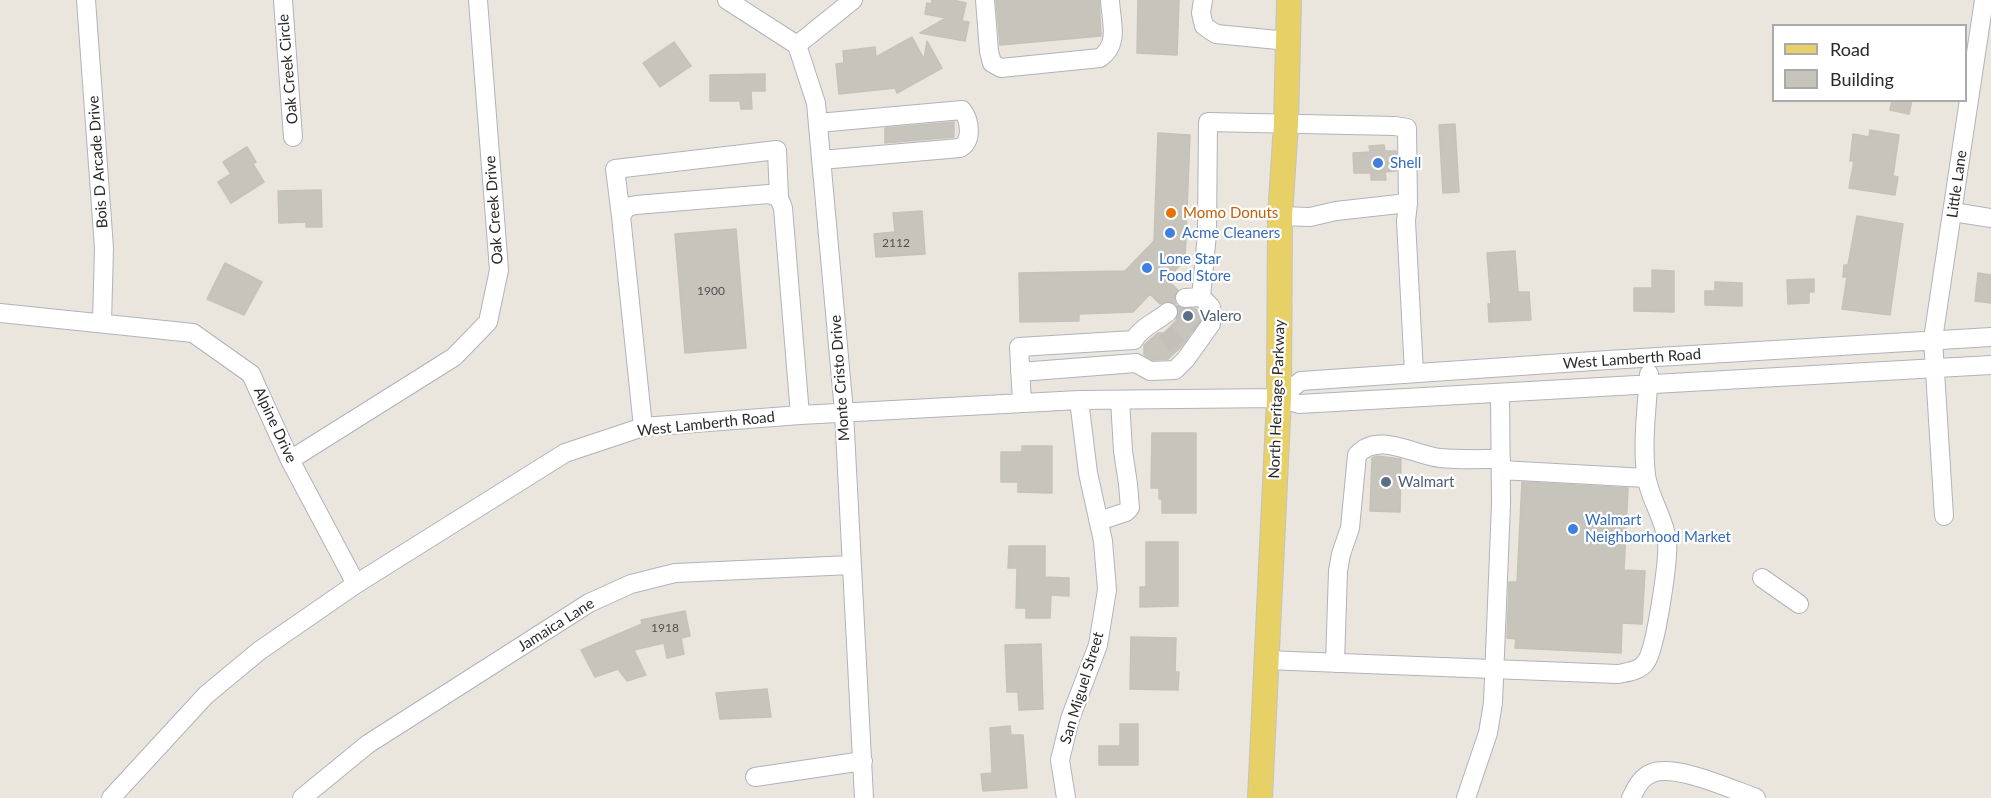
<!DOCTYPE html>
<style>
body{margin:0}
#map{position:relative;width:1991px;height:798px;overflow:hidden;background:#ebe6dd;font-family:Lato,sans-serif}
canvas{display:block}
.legend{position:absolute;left:1772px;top:24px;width:195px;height:78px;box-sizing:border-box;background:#fff;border:2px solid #aaa;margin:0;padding:8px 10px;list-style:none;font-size:18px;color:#2a2a2a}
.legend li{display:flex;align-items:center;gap:12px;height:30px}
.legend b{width:30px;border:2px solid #aaa}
</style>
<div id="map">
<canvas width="1991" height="798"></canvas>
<ul class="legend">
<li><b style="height:8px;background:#e7d166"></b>Road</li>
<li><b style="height:16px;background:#c7c4bc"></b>Building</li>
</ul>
</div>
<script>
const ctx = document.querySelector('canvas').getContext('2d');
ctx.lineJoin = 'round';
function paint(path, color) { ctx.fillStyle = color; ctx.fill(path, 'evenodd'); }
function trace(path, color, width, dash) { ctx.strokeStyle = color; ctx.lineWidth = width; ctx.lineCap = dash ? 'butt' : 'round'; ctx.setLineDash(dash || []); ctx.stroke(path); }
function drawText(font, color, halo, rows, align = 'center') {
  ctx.font = font + ' Lato,sans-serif'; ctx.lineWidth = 4.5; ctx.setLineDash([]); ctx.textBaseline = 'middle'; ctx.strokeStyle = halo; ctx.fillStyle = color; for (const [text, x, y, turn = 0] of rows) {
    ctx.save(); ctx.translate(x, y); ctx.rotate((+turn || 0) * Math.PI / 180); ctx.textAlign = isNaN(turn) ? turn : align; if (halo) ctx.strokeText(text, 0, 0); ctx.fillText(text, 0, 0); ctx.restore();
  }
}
const building = new Path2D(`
 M932 0H953L966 3 962 21 969 22 965 41 920 33 946 18 925 14 927 3 931 4Z
 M996 0H1099L1101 36 1000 45Z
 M1138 0H1179L1177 55 1137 53Z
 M912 37 924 59 927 41 942 68 897 93 895 88 839 94 836 64 844 63 843 51 875 47 876 57Z
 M674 42 691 66 660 87 643 63Z
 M765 74V91H751L752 109H741L740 101H710V75Z
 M1892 100H1912L1909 114 1890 110Z
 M954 122V137L885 143V128Z
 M1455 124 1459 192 1443 193 1439 125Z
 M1870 130 1899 135 1893 176 1898 177 1895 195 1849 188 1854 161H1850L1853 134 1869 137Z
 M1158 133 1190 135 1185 261 1166 279 1178 290 1174 298 1176 304 1167 301 1160 304 1150 294 1133 312 1079 314V321L1020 322 1019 273 1125 271 1154 241Z
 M1384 145 1385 151H1396V171L1385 172 1386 180H1371V173H1354L1353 153 1370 152 1369 146Z
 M247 147 256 162 253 164 264 182 231 203 218 182 231 174 223 162Z
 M321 190 322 227H306V222L279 223 278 191Z
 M922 211 925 254 876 257 874 234 895 232 893 213Z
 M1857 216 1903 224 1890 315 1842 309 1847 277H1843L1844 265H1848Z
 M736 229 746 348 685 353 675 234Z
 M1515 251 1518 292H1529L1531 320 1489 322 1488 304H1491L1487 253Z
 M225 263 262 282 244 315 207 299Z
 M1652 270 1674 271V312L1634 311V288H1652Z
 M1978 273 1991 275V303L1975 301Z
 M1814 279V292H1809V303L1788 304 1787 280Z
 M1715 282 1742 283V306L1705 305V291H1715Z
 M1177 306 1185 309H1196L1200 312V320L1182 346 1168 359 1153 360 1144 355V345L1158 333H1164L1176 321 1179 311Z
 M1152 433H1196V513H1162V499H1159V488H1151Z
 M1022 446H1052V493L1018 492V482H1001V452H1022Z
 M1377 456 1401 459 1400 512 1370 511 1372 458Z
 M1522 482 1628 488 1624 570 1645 571 1642 624 1622 623 1621 653 1515 648 1516 639 1507 638 1509 582H1517Z
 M1146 542H1178V606L1140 607V587H1146Z
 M1009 546H1045V577L1069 578V596L1051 595 1050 618H1026V608H1016L1017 568H1008Z
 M685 611 690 636 681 638 684 654 667 658 664 643 634 650 646 675 627 681 618 669 595 677 581 650 642 624 641 620Z
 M1131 637 1176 638 1175 672H1179L1178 690 1130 689Z
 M1041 644 1043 709 1019 710 1018 692H1007L1005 645Z
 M767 689 771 717 720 719 716 693Z
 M1120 724H1138V765H1099V746H1120Z
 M1010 726 1011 735H1023L1027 788 983 791 981 774 992 773 990 728Z`);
paint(building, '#c7c4bc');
trace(building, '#c6c2b7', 1.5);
trace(new Path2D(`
 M1177 305 1200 327
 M1165 332 1179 349`), '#c4c0b9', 18, [18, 9]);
const minor = new Path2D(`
 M86 0 104 248 102 323
 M283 0 293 137
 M727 0 797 45 816 103 844 412 864 798
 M985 0 989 51 992 63 1001 68 1100 58C1120 44 1111 22 1110 0
 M1203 0 1201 13 1204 26 1216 34 1288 41
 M797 45 853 0
 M818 123 962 110C970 120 973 141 960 148L821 160
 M1953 212 1991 218
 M621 216 615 169 777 150 779 198
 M1280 216 1310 217 1336 211 1408 203
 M1185 298 1201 297 1207 234 1208 122 1395 126 1407 128 1408 203 1406 221 1414 373
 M0 313 193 333 251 374 290 460 356 584
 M1020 372 1136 363 1150 371 1175 370 1186 359 1211 324V307L1201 297
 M1279 398 1301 381 1608 360 1991 337
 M1022 403 1019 347 1134 340C1141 327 1156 322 1168 312
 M643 427 621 216 627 207 636 205 769 194 779 198 783 208 800 415
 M290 460 454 357 488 322 499 270 478 0
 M1501 470 1646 478
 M1944 516 1933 339 1984 0
 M1099 521 1126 512 1130 508 1128 484 1123 451 1120 400
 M1762 578 1799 604
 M1266 660 1618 674C1628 672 1640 671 1646 662 1656 648 1669 559 1667 540 1664 517 1649 498 1646 475 1642 442 1647 407 1649 374
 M1335 663 1338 571 1341 554 1350 528 1357 455C1378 431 1414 455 1440 458 1460 460 1481 459 1501 459
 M755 777 863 761
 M111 798 206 695 259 651 356 584 565 453 643 427 800 415 1079 400 1279 398 1299 404 1991 365
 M302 798 368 744 589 603 631 584 675 573 851 565
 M1066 798 1060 760 1070 719 1098 645 1107 590 1103 541 1088 473 1079 400
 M1466 798 1488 733 1493 703 1501 504 1500 393
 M1631 798C1636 788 1641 777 1652 773 1676 764 1731 789 1756 798`);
const major = new Path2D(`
 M1260 798 1279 398 1280 216 1286 124 1289 0`);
trace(minor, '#b0b2bd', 20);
trace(major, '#c3c3c3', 26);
trace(minor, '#fff', 18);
trace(major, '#e7d166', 24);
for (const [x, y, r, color] of [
 [1378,163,6,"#3f7fe0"],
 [1171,213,6,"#e8710a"],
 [1170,233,6,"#3f7fe0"],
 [1147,268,6,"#3f7fe0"],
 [1188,316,6,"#5c6f8a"],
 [1386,482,6,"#5c6f8a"],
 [1573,529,6,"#3f7fe0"]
]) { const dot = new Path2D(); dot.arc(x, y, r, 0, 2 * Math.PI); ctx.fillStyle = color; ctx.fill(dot); trace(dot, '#fff', 2); }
drawText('12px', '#51504e', null, [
 ["2112",896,243],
 ["1900",711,291],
 ["1918",665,628]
]);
drawText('15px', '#2a2a2a', '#fff', [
 ["Oak Creek Circle",288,69,-95],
 ["Bois D Arcade Drive",98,162,-94],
 ["Little Lane",1957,184,-82],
 ["Oak Creek Drive",494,210,-94],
 ["West Lamberth Road",1632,359,-4],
 ["Monte Cristo Drive",840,378,-94],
 ["North Heritage Parkway",1277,399,-88],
 ["West Lamberth Road",706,424,-6],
 ["Alpine Drive",275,425,65],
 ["Jamaica Lane",556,625,-32],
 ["San Miguel Street",1082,688,-73]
]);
drawText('15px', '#366cbe', '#fff', [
 ["Shell",1390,163],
 ["Acme Cleaners",1182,233],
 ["Lone Star",1159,259],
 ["Food Store",1159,276],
 ["Walmart",1585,520],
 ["Neighborhood Market",1585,537]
], 'left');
drawText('15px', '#c56008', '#fff', [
 ["Momo Donuts",1183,213]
], 'left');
drawText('15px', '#4e5e75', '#fff', [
 ["Valero",1200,316],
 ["Walmart",1398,482]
], 'left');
</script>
